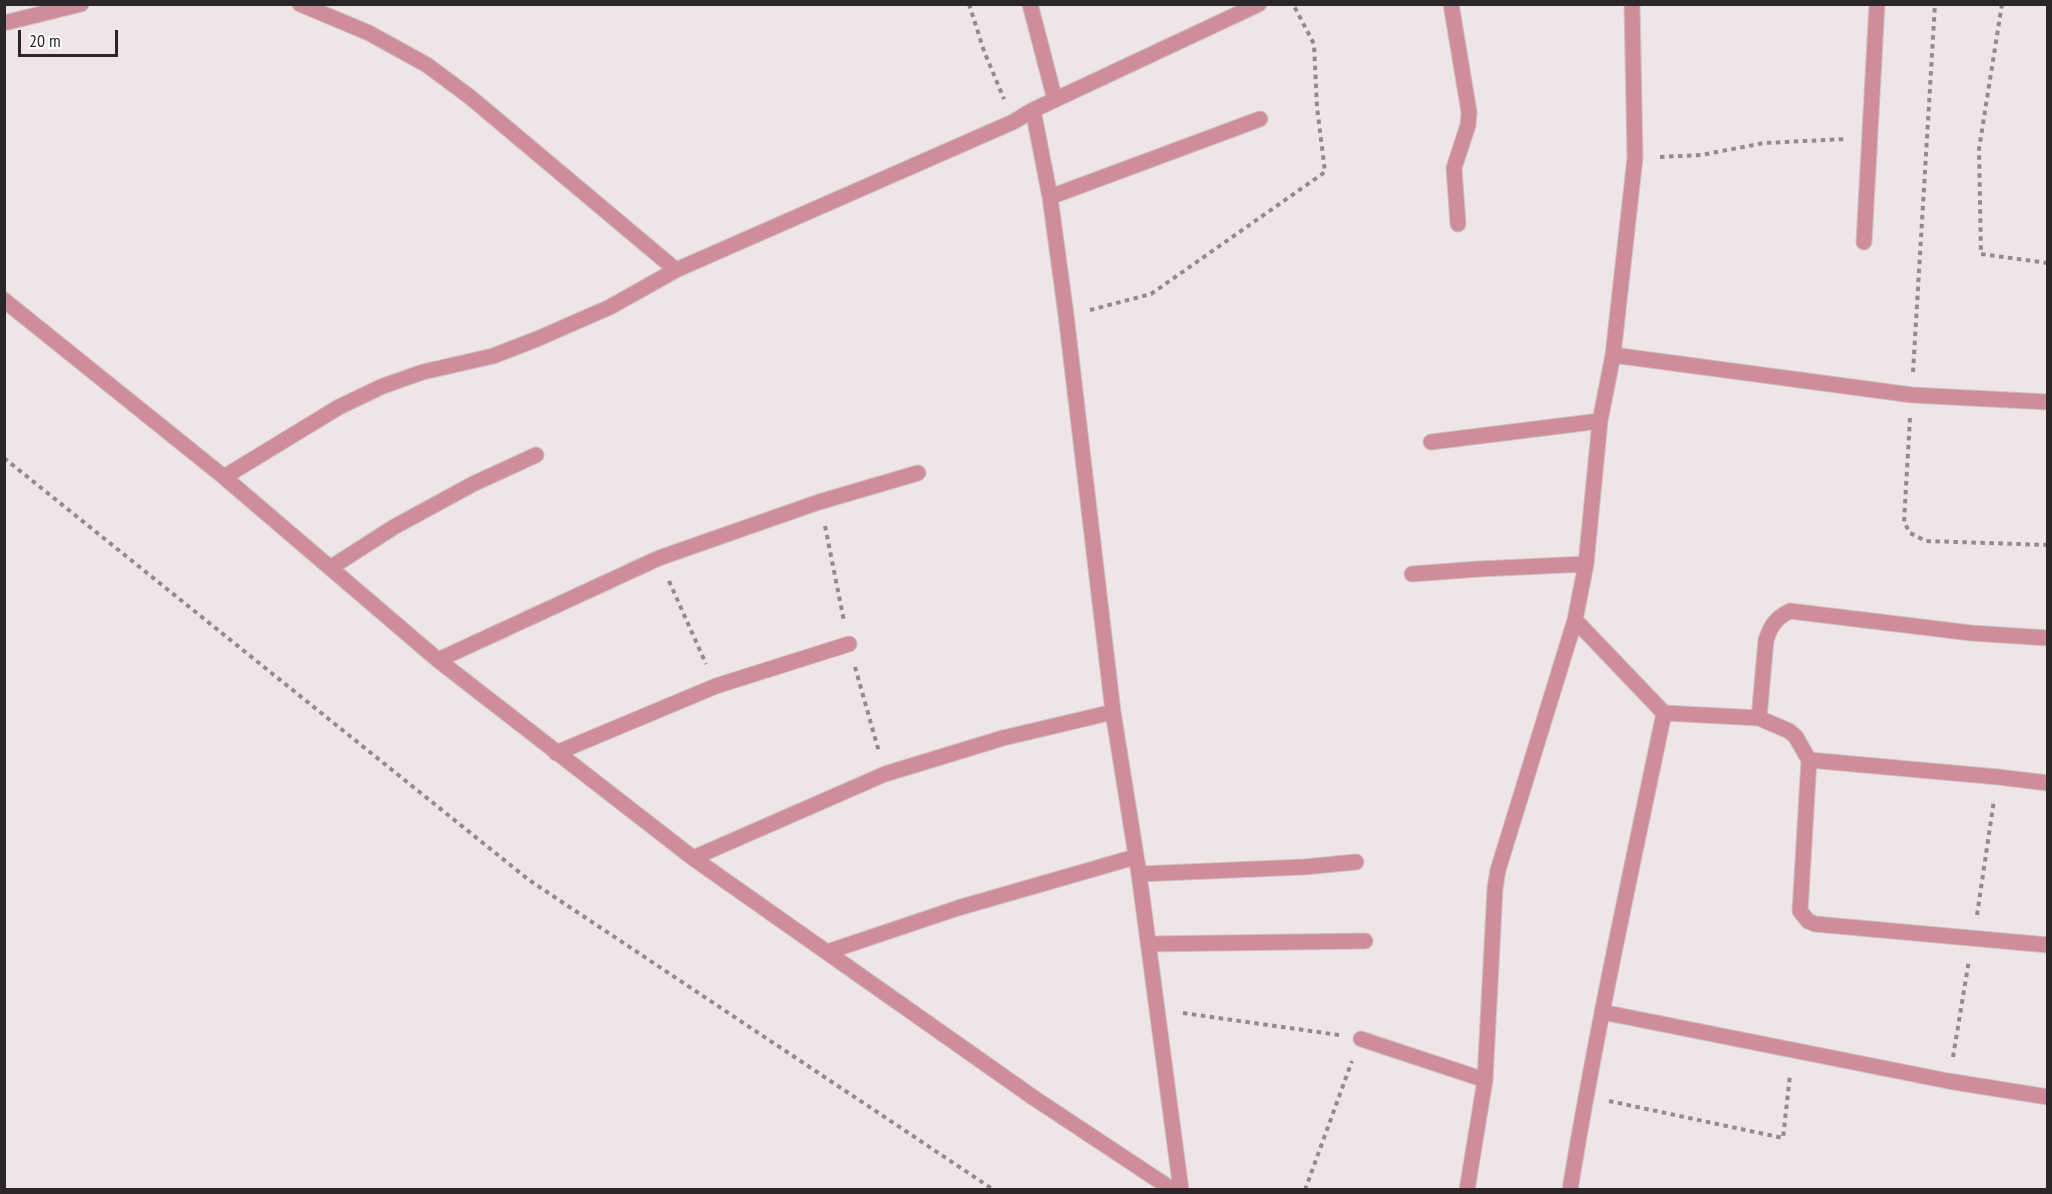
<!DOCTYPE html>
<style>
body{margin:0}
#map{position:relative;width:2052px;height:1194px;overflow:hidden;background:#efe4e6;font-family:"PT Sans Narrow",sans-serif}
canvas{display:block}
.frame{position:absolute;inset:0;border:6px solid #2b2728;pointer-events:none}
.scale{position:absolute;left:18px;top:30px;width:100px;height:27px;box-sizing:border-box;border:3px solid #2b2728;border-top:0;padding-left:8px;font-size:18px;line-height:21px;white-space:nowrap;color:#2b2728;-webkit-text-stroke:4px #fff;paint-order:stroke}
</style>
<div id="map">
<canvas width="2052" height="1194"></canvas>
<div class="frame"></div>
<div class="scale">20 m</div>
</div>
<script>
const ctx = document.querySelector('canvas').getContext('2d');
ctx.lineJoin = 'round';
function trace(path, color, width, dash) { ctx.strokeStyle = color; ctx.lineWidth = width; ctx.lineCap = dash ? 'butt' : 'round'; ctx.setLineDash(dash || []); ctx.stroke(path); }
const minor = new Path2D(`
 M300 4 369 33 427 65 470 97 676 270
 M1030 4 1055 100
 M1451 4 1469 112 1468 125 1454 168 1458 224
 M1632 4 1635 158 1613 355 1600 421 1586 564 1575 620 1664 713 1759 718 1789 731 1796 737 1809 760 1800 911 1808 921 1815 924 2048 945
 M4 23 81 4
 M1033 110 1050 197 1066 315 1113 712 1139 874 1181 1190
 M1050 197 1260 119
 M1864 242 1877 4
 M4 300 224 477 438 660 693 858 1034 1098 1173 1190
 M1613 355 1912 395 2048 402
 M1431 442 1600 421
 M224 477 339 407 383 386 423 372 493 356 537 339 610 307 676 270 1013 122 1033 110 1259 4
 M330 568 394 527 473 484 536 455
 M1412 574 1479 569 1586 564
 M438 660 659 558 819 502 918 473
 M1759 718 1766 640C1771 625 1776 618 1790 611L1971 633 2048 638
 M556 753 716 686 849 644
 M1809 760 1998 777 2048 783
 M693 858 885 774 1003 738 1113 712
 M1139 874 1304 867 1356 862
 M1148 944 1365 941
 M827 952 958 908 1135 857
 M1602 1012 1948 1081 2048 1097
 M1361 1039 1485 1080
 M1467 1190 1485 1080 1495 888 1498 870 1575 620
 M1570 1190C1596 1030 1631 872 1664 713`);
trace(minor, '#ccc2c4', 17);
trace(new Path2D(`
 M969 4 984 51 1004 99
 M2002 4 1979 149 1981 254 2048 263
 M1660 157 1701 155 1764 143 1846 139
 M1090 310 1151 294 1325 172 1317 107 1314 44 1293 4
 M1913 372 1935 4
 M1910 418 1904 522 1910 533 1926 541 2048 545
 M4 458 529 880 994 1190
 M825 526 844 621
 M669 581 706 664
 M855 667 879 752
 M1977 915 1994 800
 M1183 1013 1339 1035
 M1953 1057 1969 960
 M1609 1101 1783 1138 1790 1075
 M1305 1190 1352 1061`), '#928b8c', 4, [4.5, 4.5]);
trace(minor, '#cf8d9b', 15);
</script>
